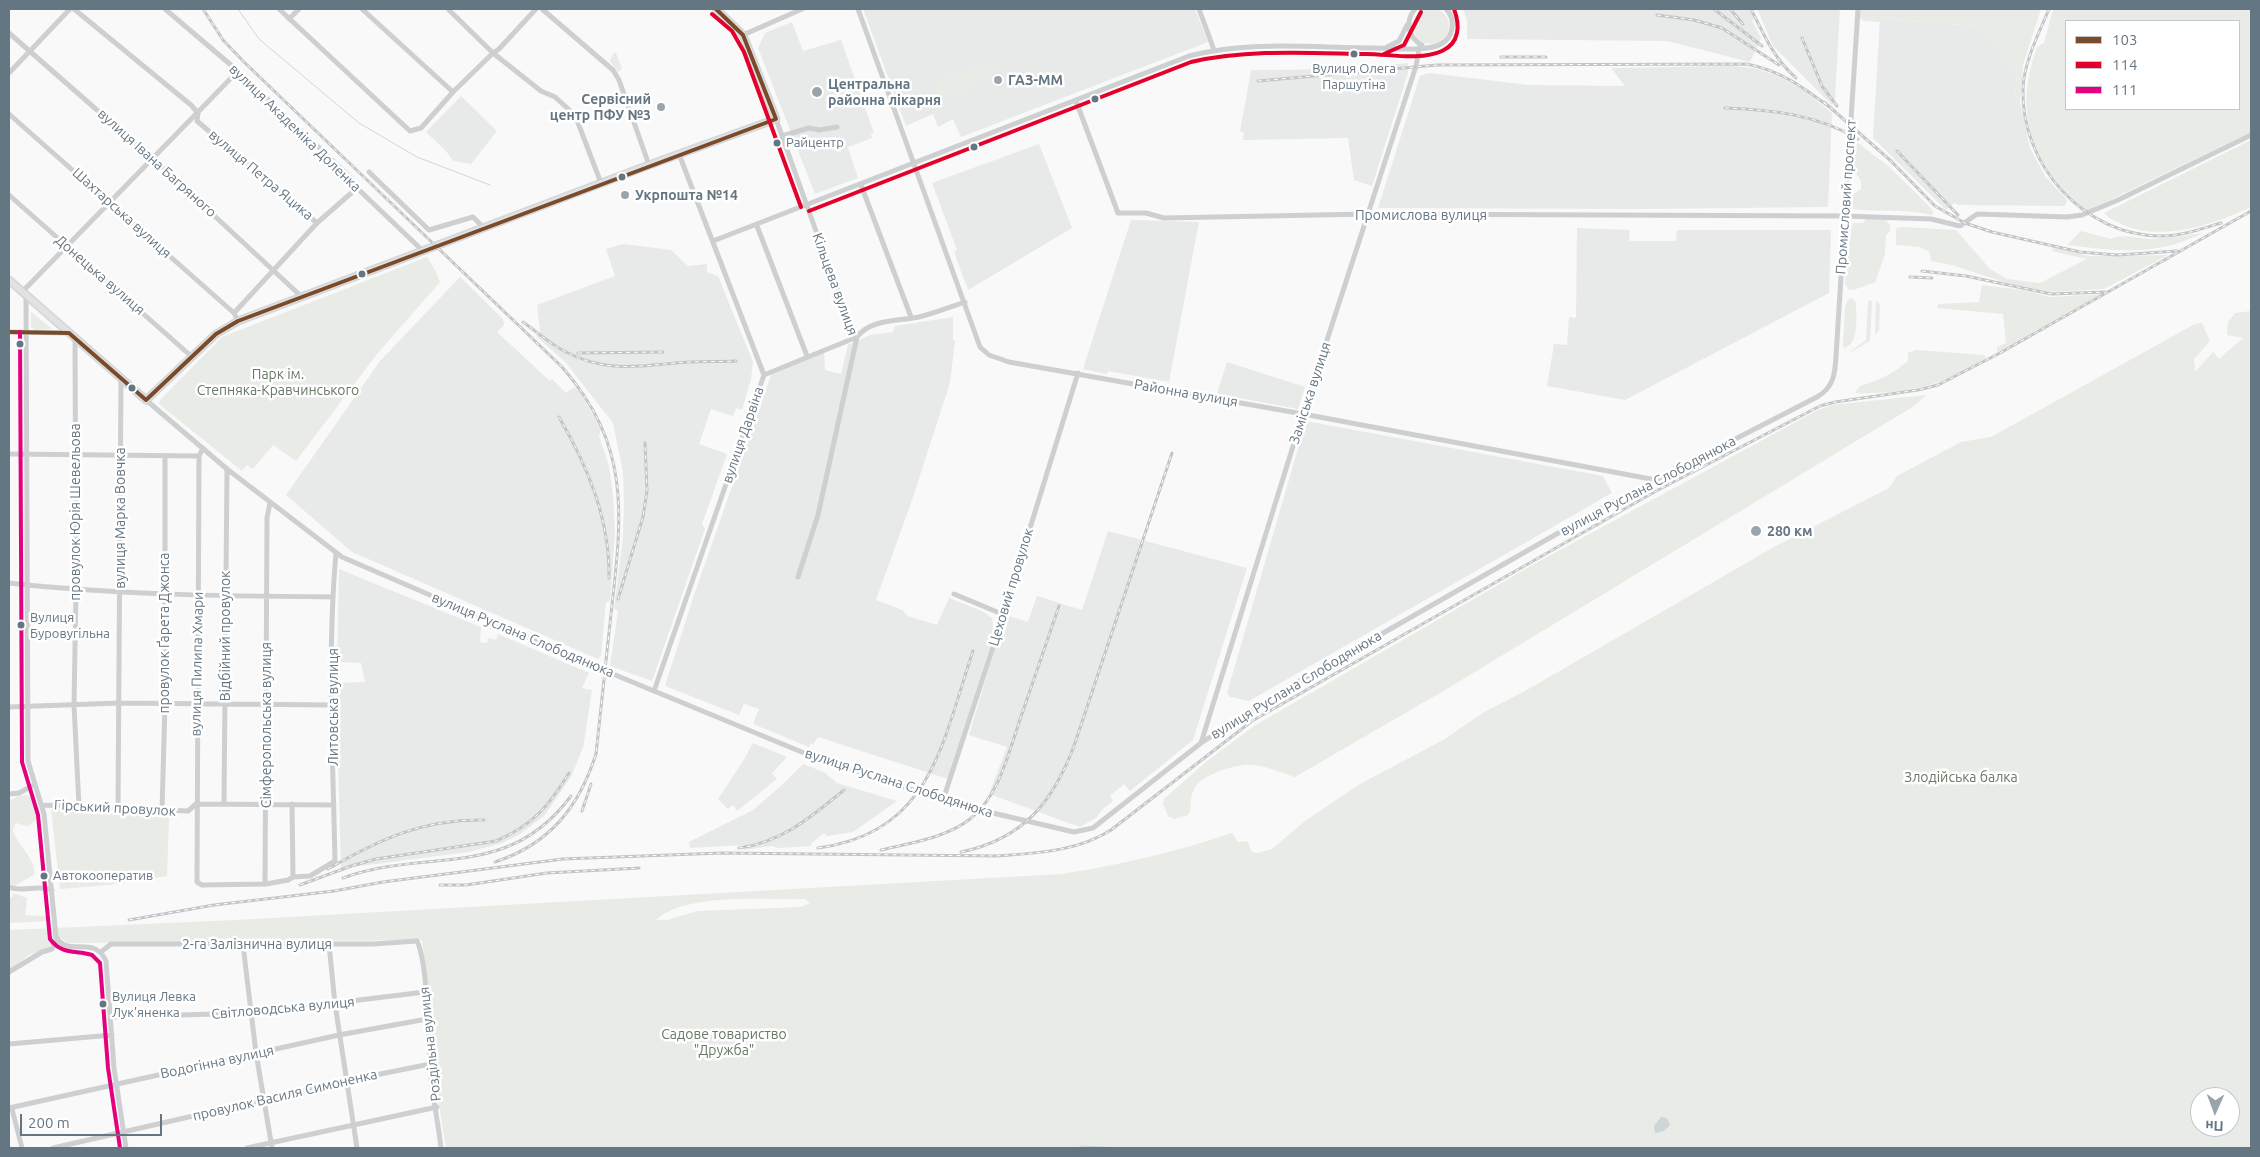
<!DOCTYPE html>
<meta charset="utf-8">
<style>
body{margin:0}
#map{position:relative;width:2260px;height:1157px;overflow:hidden;background:#f9f9f9;font-family:Ubuntu,sans-serif}
canvas{display:block}
.frame{position:absolute;inset:0;border:10px solid #657683;pointer-events:none}
.legend{position:absolute;left:2065px;top:20px;width:175px;height:90px;box-sizing:border-box;background:#fff;border:1px solid #c1c8cd;margin:0;padding:6px 9px;list-style:none;font-size:15px;color:#657683}
.legend li{display:flex;align-items:center;gap:10px;height:25px}
.legend b{width:25px;border:1px solid #c1c8cd}
.north{position:absolute;left:2190px;top:1087px;width:50px;height:50px;box-sizing:border-box;background:#fff;border:1px solid #c1c8cd;border-radius:50%;rotate:182deg;font-size:14px;font-weight:700;line-height:20px;text-align:center;color:#657683}
.north::after{content:'';display:block;margin:auto;width:18px;height:22px;background:#99a4ac;clip-path:polygon(50% 0,100% 100%,50% 72%,0 100%)}
.scale{position:absolute;left:20px;top:1114px;width:142px;height:22px;box-sizing:border-box;border:2px solid #657683;border-top:0;padding-left:6px;font-size:15px;line-height:18px;white-space:nowrap;color:#657683;-webkit-text-stroke:4px #fff;paint-order:stroke}
</style>
<div id="map">
<canvas width="2260" height="1157"></canvas>
<div class="frame"></div>
<ul class="legend">
<li><b style="height:6px;background:#7a4b2a"></b>103</li>
<li><b style="height:6px;background:#e4002b"></b>114</li>
<li><b style="height:6px;background:#e5007d"></b>111</li>
</ul>
<div class="north">Пн</div>
<div class="scale">200 m</div>
</div>
<script>
const ctx = document.querySelector('canvas').getContext('2d');
ctx.lineJoin = 'round';
function paint(path, color) { ctx.fillStyle = color; ctx.fill(path, 'evenodd'); }
function trace(path, color, width, dash) { ctx.strokeStyle = color; ctx.lineWidth = width; ctx.lineCap = dash ? 'butt' : 'round'; ctx.setLineDash(dash || []); ctx.stroke(path); }
function drawText(font, color, halo, rows, align = 'center') {
  ctx.font = font + ' Ubuntu,sans-serif'; ctx.lineWidth = 5; ctx.setLineDash([]); ctx.textBaseline = 'middle'; ctx.strokeStyle = halo; ctx.fillStyle = color; for (const [text, x, y, turn = 0] of rows) {
    ctx.save(); ctx.translate(x, y); ctx.rotate((+turn || 0) * Math.PI / 180); ctx.textAlign = isNaN(turn) ? turn : align; if (halo) ctx.strokeText(text, 0, 0); ctx.fillText(text, 0, 0); ctx.restore();
  }
}
paint(new Path2D(`
 M863 9H1195L1208 42 961 137 953 119 938 127 933 114 906 126Z
 M1463 9H1750L1755 19 1752 20 1761 38 1750 62 1667 41 1467 39V21Z
 M1757 9H1840L1835 98 1832 105 1773 46Z
 M1880 19 1978 26 2017 70 2015 101 2020 102 2030 148 2045 176 2067 200 2065 206 1959 205 1954 203 1946 210 1873 138Z
 M792 22 803 51 841 40 874 133 871 134 872 138 848 147 858 178 815 194 758 48 765 33Z
 M1408 63V73L1372 186 1354 180 1348 138 1243 140 1244 132H1240L1251 70 1366 69V67Z
 M1731 66 1754 68 1778 76 1803 90 1832 113 1828 207 1644 209 1378 208 1420 76 1429 73 1529 85 1625 86 1611 68Z
 M461 96 497 131 471 164 453 161 446 151 426 132Z
 M1039 144 1072 228 968 290 954 252 957 250 932 183Z
 M1131 220 1199 222 1169 382 1108 371 1107 374 1083 369Z
 M1577 228 1630 230 1629 241H1676L1677 230H1831L1829 293 1625 400 1547 386 1554 344 1567 345 1569 317 1576 318Z
 M623 244 671 250 688 266 707 264V272L718 276 753 362 751 379 742 410 736 408 733 416 711 409 699 444 727 454 702 524 705 529 652 681 610 666 618 611 614 609 623 536 624 501 623 472 613 423 566 363 536 336 540 331 537 305 615 276 606 249Z
 M460 277 503 319 504 325 497 332 550 381 552 379 566 393 574 387 579 391 601 429 599 436 609 466 613 496 615 533 610 601 606 602 601 656 598 659 352 552 286 495 380 361Z
 M953 317V340H955L950 383 911 503 876 600 902 610 908 616 937 625 949 598 982 611 992 618 994 635 948 779 818 737 813 745 811 743 809 747 753 724 759 709 744 704 739 715 665 686 693 598 771 375 824 352 825 370 841 374 848 345 870 335 893 332 895 326Z
 M1227 362 1305 387 1298 409 1217 394Z
 M1306 421 1603 476 1612 493 1249 701 1230 697 1227 693Z
 M1108 531 1247 568 1193 740 1130 791 1124 784 1110 796 1113 801 1103 809 1096 818 1080 827 989 794 1007 747 969 735 1005 615 1028 622 1037 596 1082 610Z
 M339 569 481 627 480 642 487 643 488 638 496 640 498 634 589 673 582 688 592 690 585 736 583 747 572 775 545 815 519 835 502 843 469 852 353 867 341 872 336 683 365 682 361 663 337 662Z
 M753 743 787 757 772 773 777 779 737 811 733 805 728 809 718 799 743 761Z
 M803 764 824 772 837 783 897 801 853 832 827 836 824 833 812 843 811 846 778 848 772 846 744 850V845L690 848 689 842 753 810 782 785Z
 M13 893 27 898 25 916 9 915V897L12 898Z`), '#e8e9e9');
paint(new Path2D(`
 M1413 26a18 18 0 1 1 36 0a18 18 0 1 1-36 0Z
 M1860 9H2041L2023 65 2020 102H2015L2017 70 1978 26 1881 19 1880 22 1864 21 1860 18Z
 M2053 9H2251V132L2087 211C2033 165 2012 116 2037 47L2044 43ZM2066 21H2239V109H2066Z
 M614 52 616 53 622 69 618 72 610 61Z
 M989 63 996 67 995 72 991 78 975 79 963 96C952 100 946 98 936 91V85L940 80Z
 M2251 140V207C2214 224 2164 242 2123 225 2116 221 2109 219 2104 213Z
 M1858 143 1887 165 1929 206 1933 211 1932 215C1905 208 1879 213 1853 209L1851 202 1853 194 1861 189V181L1852 168 1854 144Z
 M1866 219H1885L1890 225V231L1886 235 1885 254 1875 283C1865 284 1859 290 1849 290L1845 283 1851 229 1853 223H1863Z
 M1902 227 1956 230 1990 269 2007 279 2040 283 2087 259 2052 251 2053 247 2089 256 2168 255 2104 289 2073 291 2047 292 2007 283 1952 265 1931 261 1929 251 1919 247 1896 245V228Z
 M2081 231 2111 239C2125 233 2136 239 2151 239 2168 238 2186 236 2203 233 2154 257 2119 251 2067 245Z
 M427 257 435 270 440 282 377 354 296 461 273 445 253 469 247 465 242 471 159 404 160 400 222 337Z
 M1982 285 2023 290 2051 297 2102 294 1997 353V347L2006 343 2003 314 1937 308 1938 304 1979 302Z
 M1852 298 1856 303C1856 317 1860 343 1844 348L1843 345 1845 306 1848 300Z
 M1868 300 1872 301 1870 341 1846 355 1866 340Z
 M1876 300 1880 305 1879 330 1875 335Z
 M2251 311V1148H446L433 1067 432 1034 422 940 68 943 60 938 53 939 50 947 29 955 9 970V930L236 920 1061 874C1120 865 1176 852 1232 833L1238 842 1247 841 1252 852 1258 853 1272 849 1305 821 1360 784 1445 739 1484 712 1525 691 1774 547 1889 488 1897 476 1961 442 1991 437 2195 324 2202 323 2210 341 2194 359 2195 372 2213 352 2219 359 2243 338 2227 335 2228 322 2235 313ZM805 899 810 903 801 907 698 911 667 920H656C685 892 766 900 805 899ZM2200 1097H2230V1127H2200Z
 M31 312 52 329 35 330 31 327Z
 M1916 350 1985 355V359C1970 367 1953 378 1936 383 1911 391 1881 394 1855 393L1860 386C1878 381 1893 374 1908 361V353Z
 M1926 395 1914 406 1445 690 1295 777C1282 773 1267 766 1253 765 1238 763 1204 774 1196 786 1188 797 1193 809 1188 815L1174 819 1168 816 1163 804 1164 799 1207 761 1254 726 1536 563 1818 410 1832 405Z
 M27 795C44 804 43 818 27 826L16 823 13 830C17 846 37 859 34 875L14 886 9 883V806L11 800 18 796Z
 M51 809 169 817 167 876 109 885 60 889Z
 M9 915 49 916V921L9 923Z`), '#e8ebe6');
paint(new Path2D(`
 M1661 1117 1667 1118 1670 1125 1664 1131 1655 1133 1654 1126Z`), '#ced6d9');
trace(new Path2D(`
 M238 9 259 39 359 123 417 157 490 185
 M1077 1148 1083 1146 1121 1148`), '#ced6d9', 1);
const major = new Path2D(`
 M9 280 146 400 216 334 238 321 649 165 776 119 743 35 716 9`);
trace(major, '#d5d6d7', 9);
trace(new Path2D(`
 M74 9 191 105 198 113 197 121 317 223
 M165 9 238 71 350 177 357 188 423 251
 M279 9 410 131 421 128 453 92 493 53 499 49 536 9
 M362 9 453 92
 M448 9 493 53 541 91 555 97 575 115 601 183
 M542 9 613 70 619 80 649 165
 M858 9 980 347 989 355 1009 362 1303 414 1656 480
 M1199 9 1214 50
 M1415 9C1405 21 1407 37 1422 45
 M289 19 299 9
 M9 33 153 159 302 297
 M743 35 802 9
 M1387 47 1399 41 1407 25
 M9 73 70 9
 M1076 101 1118 213H1146L1164 218 1369 214 1845 216 1931 219 1960 226 1977 214 2067 217 2082 215 2118 200 2251 135
 M9 114 234 313
 M776 119 831 273 857 337 818 515 798 577
 M782 136 809 128 819 130 837 127
 M369 172 429 230 473 217 484 228
 M861 185 911 317
 M9 195 191 356
 M757 226 807 356
 M713 241 1189 56C1249 40 1314 48 1376 48 1392 48 1427 52 1441 44 1454 37 1456 19 1446 9
 M22 292 238 71
 M26 296 28 761 44 814 56 937C68 958 94 934 106 961L114 1068 126 1148
 M238 321 234 313 317 223 357 188
 M9 332 69 333
 M75 338 76 590 74 705 79 807
 M764 375 857 337C870 319 899 321 919 317 935 313 950 307 965 302
 M146 400 227 469 342 557 608 672 809 755 919 792 980 810 1074 832 1093 828 1201 743 1280 692 1609 504 1817 397C1834 387 1835 374 1836 356L1858 9
 M203 448 199 456 197 882 202 885 266 884 288 880 293 877 310 876 335 861C333 759 327 655 336 553
 M9 454 199 456
 M9 583C117 595 225 596 333 597
 M954 594 1002 614
 M654 691 764 375 679 154
 M9 707 120 703 333 705
 M1201 743 1303 414 1416 66 1420 45
 M9 794 19 793 34 785
 M943 800 996 638 1078 373
 M224 804 227 469
 M292 804 293 877
 M43 805 188 811 196 804 334 805
 M118 808 121 378
 M162 811 165 703V456
 M265 884 267 518 270 503
 M9 887C23 893 37 884 52 890
 M329 944 335 1004 357 1148
 M243 945 256 1053 272 1148
 M101 952 111 944H373L417 941C428 964 428 1036 430 1064 431 1092 438 1120 441 1148
 M9 972 42 952 52 949 57 939
 M110 1017 252 1013 425 992
 M9 1044 112 1035
 M9 1108 339 1035 427 1019
 M12 1109 22 1148
 M53 1148 346 1081 430 1064
 M247 1148 437 1107`), '#cecfd0', 5);
trace(major, '#e1e2e2', 6);
const rail = new Path2D(`
 M203 9 223 40 244 62 562 367C632 447 622 516 611 614 606 661 601 707 596 754 579 807 550 844 495 862
 M1714 9 1762 46
 M1730 9 1743 24
 M1751 9C1763 33 1774 59 1796 78
 M2049 9C2039 33 2024 62 2023 88 2020 164 2084 236 2161 236 2182 236 2201 229 2221 223
 M1657 15 1694 20 1722 28 1779 65
 M1802 38 1822 86 1837 106
 M1501 57H1546
 M1258 81 1437 65 1747 64C1781 71 1801 86 1828 106
 M1824 102 1891 161 1935 206 1965 223 1992 232 2080 252 2117 255 2177 251
 M1725 108C1772 110 1816 114 1858 139
 M1897 151 1958 215
 M1922 271 1966 276 2051 294 2105 292
 M1910 277 1932 278
 M523 322C537 332 549 343 564 351 604 372 633 367 675 363 695 361 716 362 736 361
 M578 353 663 352
 M559 417C588 467 610 520 609 578
 M618 599 643 517 647 491 645 443
 M582 811 591 784
 M739 848C783 842 812 816 844 790
 M818 848C932 833 942 742 973 651
 M881 850C910 843 946 838 970 819 1001 795 1010 746 1023 711 1035 676 1047 641 1059 606
 M961 852C1024 839 1054 801 1075 743L1172 453
 M328 869C380 839 423 819 484 820
 M343 878C428 847 507 882 571 796
 M300 885 351 866 376 859 496 841C533 825 548 807 569 773
 M440 885H466L547 873 639 868
 M129 920 214 905 334 891 383 882 563 859 722 853 996 856C1035 853 1077 852 1111 830L1252 721 1656 491 1820 406 1835 402 1918 390 1938 385 2000 353 2251 211`);
trace(rail, '#c3c5c6', 3);
trace(rail, '#fff', 1, [4]);
trace(new Path2D(`
 M716 9 743 35 776 119
 M9 332 69 333
 M69 333 146 400
 M146 400 216 334 238 321 776 119`), '#7a4b2a', 4);
trace(new Path2D(`
 M712 14 732 31 744 52 801 207
 M1384 54 1404 45 1421 12
 M809 211 1191 62C1249 49 1307 53 1366 54 1389 54 1420 61 1442 51 1460 43 1460 25 1454 9`), '#e4002b', 4);
trace(new Path2D(`
 M20 332 22 762 38 815 50 939C62 955 75 950 92 955L100 963 108 1068 120 1148`), '#e5007d', 4);
for (const [x, y, r, color] of [
 [1354,54,4.5,"#657683"],
 [998,80,5,"#99a4ac"],
 [817,92,6,"#99a4ac"],
 [1095,99,4.5,"#657683"],
 [661,107,5,"#99a4ac"],
 [777,143,4.5,"#657683"],
 [974,147,4.5,"#657683"],
 [622,177,4.5,"#657683"],
 [625,195,5,"#99a4ac"],
 [362,274,4.5,"#657683"],
 [20,344,4.5,"#657683"],
 [132,388,4.5,"#657683"],
 [1756,531,6,"#99a4ac"],
 [21,625,4.5,"#657683"],
 [44,876,4.5,"#657683"],
 [103,1004,4.5,"#657683"]
]) { const dot = new Path2D(); dot.arc(x, y, r, 0, 2 * Math.PI); ctx.fillStyle = color; ctx.fill(dot); trace(dot, '#fff', 2); }
drawText('13px', '#657683', '#fff', [
 ["Вулиця Олега",1354,69,"center"],
 ["Паршутіна",1354,85,"center"],
 ["Райцентр",786,143],
 ["Вулиця",30,618],
 ["Буровугільна",30,634],
 ["Автокооператив",53,876],
 ["Вулиця Левка",112,997],
 ["Лук'яненка",112,1013]
], 'left');
drawText('bold 14px', '#657683', '#fff', [
 ["ГАЗ-ММ",1008,80],
 ["Центральна",828,84],
 ["районна лікарня",828,100],
 ["Сервісний",651,99,"right"],
 ["центр ПФУ №3",651,115,"right"],
 ["Укрпошта №14",635,195],
 ["280 км",1767,531]
], 'left');
drawText('14px', '#657683', '#fff', [
 ["вулиця Академіка Доленка",295,128,44],
 ["вулиця Івана Багряного",157,163,42],
 ["вулиця Петра Яцика",261,175,40],
 ["Промисловий проспект",1846,197,-86],
 ["Шахтарська вулиця",122,213,42],
 ["Промислова вулиця",1421,215],
 ["Донецька вулиця",100,275,41],
 ["Кільцева вулиця",835,284,70],
 ["Районна вулиця",1186,393,10],
 ["Заміська вулиця",1310,393,-72],
 ["вулиця Дарвіна",743,435,-71],
 ["вулиця Руслана Слободянюка",1648,486,-28],
 ["провулок Юрія Шевельова",75,512,-90],
 ["вулиця Марка Вовчка",120,518,-90],
 ["Цеховий провулок",1011,587,-73],
 ["провулок Ґарета Джонса",164,633,-90],
 ["вулиця Руслана Слободянюка",523,635,23],
 ["Відбійний провулок",225,636,-90],
 ["вулиця Пилипа Хмари",197,664,-89],
 ["вулиця Руслана Слободянюка",1296,685,-31],
 ["Литовська вулиця",333,707,-90],
 ["Сімферопольська вулиця",266,725,-90],
 ["вулиця Руслана Слободянюка",899,783,18],
 ["Гірський провулок",115,808,3],
 ["2-га Залізнична вулиця",257,944],
 ["Світловодська вулиця",283,1008,-5],
 ["Роздільна вулиця",430,1044,-96],
 ["Водогінна вулиця",217,1062,-12],
 ["провулок Василя Симоненка",285,1095,-13]
]);
drawText('14px', '#687a64', '#fff', [
 ["Парк ім.",278,374],
 ["Степняка-Кравчинського",278,390],
 ["Злодійська балка",1961,777],
 ["Садове товариство",724,1034],
 ["\"Дружба\"",724,1050]
]);
</script>
